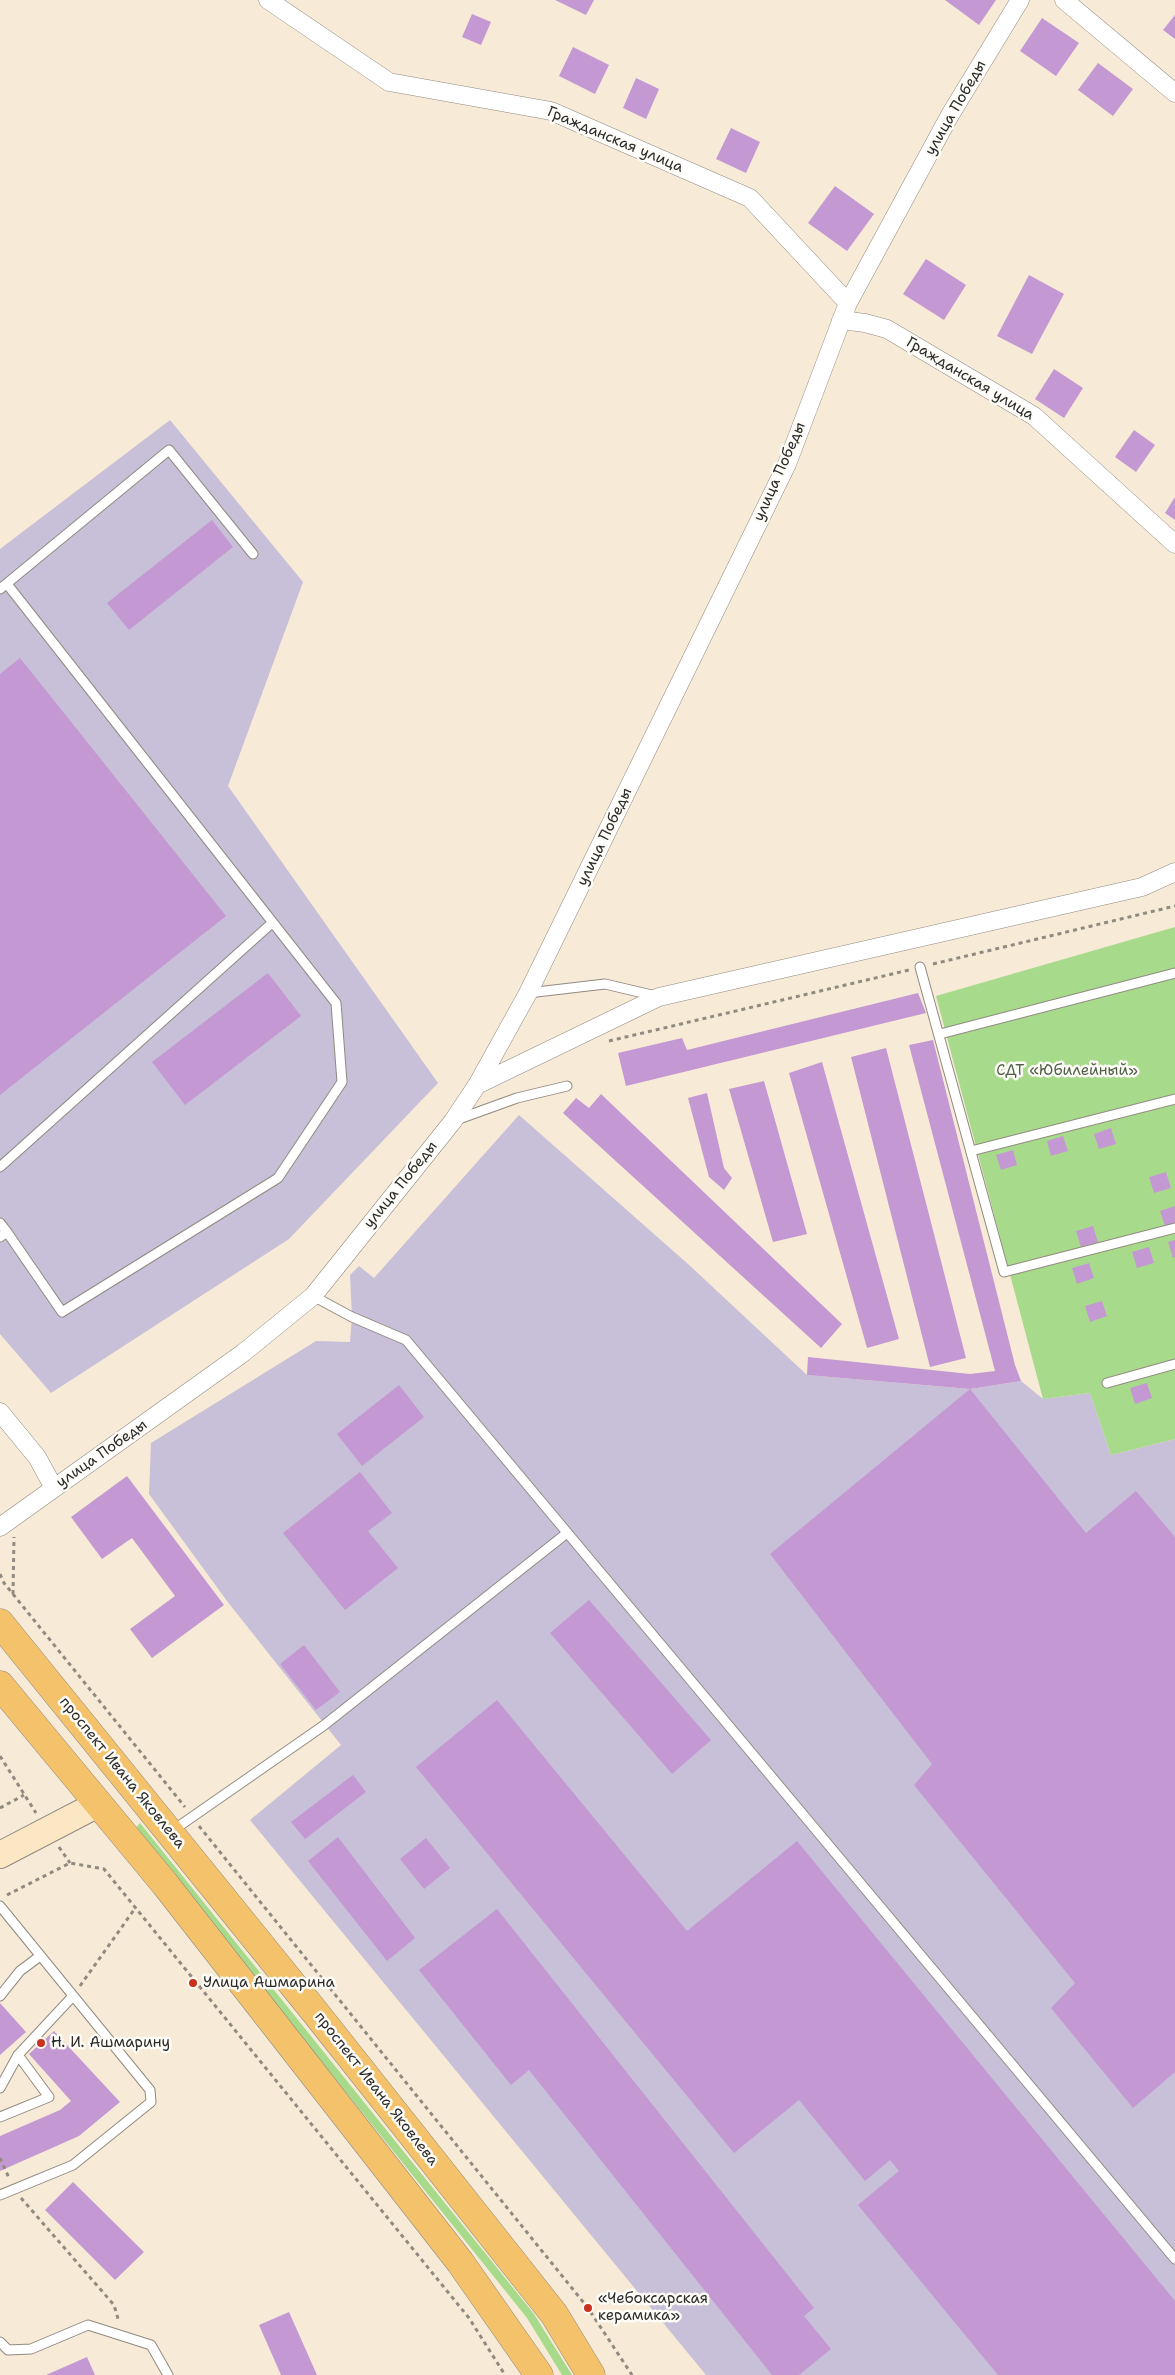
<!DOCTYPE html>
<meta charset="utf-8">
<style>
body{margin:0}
canvas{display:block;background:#f7ead7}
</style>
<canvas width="1175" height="2375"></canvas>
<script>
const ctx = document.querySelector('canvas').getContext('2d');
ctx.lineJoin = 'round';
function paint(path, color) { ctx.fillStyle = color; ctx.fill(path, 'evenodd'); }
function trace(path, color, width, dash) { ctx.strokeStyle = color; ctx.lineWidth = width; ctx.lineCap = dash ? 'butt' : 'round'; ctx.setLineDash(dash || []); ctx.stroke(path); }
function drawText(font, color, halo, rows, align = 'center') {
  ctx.font = font + ' "Shantell Sans",sans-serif'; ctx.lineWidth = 5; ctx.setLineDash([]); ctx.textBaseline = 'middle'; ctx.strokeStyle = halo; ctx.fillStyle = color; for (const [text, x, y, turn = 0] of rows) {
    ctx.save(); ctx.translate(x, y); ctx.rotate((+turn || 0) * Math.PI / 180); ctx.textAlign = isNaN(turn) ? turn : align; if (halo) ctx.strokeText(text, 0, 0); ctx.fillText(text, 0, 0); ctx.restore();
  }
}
paint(new Path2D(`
 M170 420 303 582 228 786 438 1083 289 1239 51 1393 0 1334V549Z
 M519 1115 688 1264 807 1375 970 1389 1021 1381 1043 1399 1090 1393 1111 1455 1175 1439V2375H706L250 1820 341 1745 227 1601 149 1494 151 1443 316 1341 350 1342 352 1317 350 1275 359 1266 374 1278Z`), '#c8bfd8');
paint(new Path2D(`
 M1175 927V1439L1111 1455 1090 1393 1043 1399 936 996Z
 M140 1823 534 2314 572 2375H562L527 2318 135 1829Z`), '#a7db8b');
paint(new Path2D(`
 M555 0H594L586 15Z
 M945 0H996L979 25Z
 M472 14 491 22 481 45 462 37Z
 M1175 15V39L1163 30Z
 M1042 18 1079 43 1056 76 1020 51Z
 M573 47 609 65 595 94 559 76Z
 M1098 63 1133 89 1113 116 1078 90Z
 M636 78 659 89 646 119 623 108Z
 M731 128 760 142 746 173 716 159Z
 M835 186 874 214 847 251 808 223Z
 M926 259 966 285 944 320 903 294Z
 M1029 275 1064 294 1032 354 997 336Z
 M1054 369 1083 388 1064 418 1035 399Z
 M1134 430 1155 445 1136 472 1115 457Z
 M1175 497V520L1165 513Z
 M212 520 233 547 129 630 107 603Z
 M20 658 226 916 0 1095V674Z
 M268 973 301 1016 185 1105 152 1062Z
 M918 993 926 1013 626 1086 618 1053 682 1038 687 1050Z
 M933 1040 1015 1365 1021 1381 970 1389 807 1375 808 1357 970 1374 995 1371 909 1045Z
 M886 1048 966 1358 930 1367 851 1057Z
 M822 1062 899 1339 867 1348 789 1073Z
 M764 1081 807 1234 773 1242 729 1089Z
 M707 1093 724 1168 732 1178 724 1190 709 1177 688 1098Z
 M601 1094 842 1324 821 1348 563 1113 576 1098 589 1108Z
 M1111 1128 1116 1144 1099 1149 1094 1134Z
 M1063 1136 1068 1151 1051 1156 1047 1141Z
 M1013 1150 1017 1165 1001 1170 996 1155Z
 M1166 1172 1171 1188 1154 1193 1149 1177Z
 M1175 1206V1223L1165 1226 1160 1211Z
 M1093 1226 1098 1242 1081 1247 1076 1231Z
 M1175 1240V1257L1173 1258 1168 1242Z
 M1149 1247 1154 1263 1137 1268 1132 1252Z
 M1089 1263 1094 1278 1077 1284 1072 1268Z
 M1102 1301 1107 1316 1090 1322 1085 1306Z
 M1147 1383 1152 1398 1135 1404 1130 1388Z
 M399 1385 424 1417 362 1466 337 1434Z
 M970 1389 1086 1533 1136 1491 1175 1537V2072L1133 2108 1051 2008 1075 1983 914 1785 932 1764 770 1554Z
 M360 1472 392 1513 368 1531 398 1568 345 1610 283 1533Z
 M127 1476 224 1605 152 1658 130 1629 175 1596 132 1538 102 1559 71 1517Z
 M589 1600 711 1740 672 1774 550 1633Z
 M304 1645 340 1692 316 1710 280 1664Z
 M497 1700 687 1931 797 1841 1175 2301V2375H998L858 2205 899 2171 890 2160 865 2181 799 2100 734 2153 416 1767Z
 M353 1775 366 1792 305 1839 291 1822Z
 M338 1837 415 1938 387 1961 308 1861Z
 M426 1838 450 1868 424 1889 400 1859Z
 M497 1909 814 2308 804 2316 831 2349 799 2375H772L529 2070 511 2085 419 1970Z
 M0 2003 26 2032 0 2055Z
 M54 2031 120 2102 79 2136 0 2171V2136L60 2110 71 2101 29 2054Z
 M73 2182 144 2252 115 2280 45 2210Z
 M289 2312 317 2375H281L259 2325Z
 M87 2357 95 2375H46Z`), '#c499d3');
const lane = new Path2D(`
 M7 584 336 1003 342 1082 278 1178 62 1312 7 1232
 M0 589 169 450 253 554
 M920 967 1004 1272 1175 1228
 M528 993 605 984 656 996
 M940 1034 1175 973
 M456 1120 517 1098 567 1086
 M971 1151 1175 1099
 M0 1167 272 923
 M0 1223 7 1232 0 1237
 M313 1296 352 1317 406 1340 1175 2259
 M1107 1383 1175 1364
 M172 1831 323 1726 567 1533
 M0 1906 150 2090 151 2102 73 2165 0 2195
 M0 1996 20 1971 40 1956
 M0 2088 18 2055 73 1996
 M0 2117 49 2097 18 2055
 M0 2342 8 2350 31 2349 88 2325 151 2345 168 2375`);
const street = new Path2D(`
 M268 0 389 82 551 111 750 198 848 303
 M1064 0 1175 93
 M841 320 865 323 887 329 1034 416 1175 544
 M477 1085 659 997 1142 887 1175 872
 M0 1412 37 1457 54 1488
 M0 1527 243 1353 313 1296 453 1121 477 1085 528 993 787 464 848 303 950 115 1020 0`);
const secondary = new Path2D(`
 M0 1855 98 1804`);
const primary = new Path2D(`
 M0 1623 315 2012 554 2314 591 2375
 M0 1685 165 1884 460 2262 539 2375`);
trace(lane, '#918a81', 11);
trace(street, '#918a81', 19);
trace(secondary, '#918a81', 28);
trace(primary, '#918a81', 29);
trace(new Path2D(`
 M933 964 1175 906
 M609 1041 909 970
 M0 1574 4 1583 185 1807
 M13 1594 14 1537
 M0 1756 36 1813
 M0 1808 24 1795
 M199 1826 588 2308 632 2375
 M59 1847 70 1863
 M7 1895 70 1863 104 1869 469 2318 505 2375
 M80 1986 136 1907
 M0 2158 9 2178
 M21 2198 114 2305 119 2322`), '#918a81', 3, [4, 4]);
trace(lane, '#fff', 9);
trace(street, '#fff', 18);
trace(secondary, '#fbe7c3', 26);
trace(primary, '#f4c26a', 28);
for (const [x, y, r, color] of [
 [193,1983,5,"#c8321e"],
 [41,2043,5,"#c8321e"],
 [588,2308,5,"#c8321e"]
]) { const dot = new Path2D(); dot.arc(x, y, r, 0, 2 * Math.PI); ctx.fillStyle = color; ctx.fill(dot); trace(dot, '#fdfcf7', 2); }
drawText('15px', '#2b2b2b', '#fdfcf7', [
 ["улица Победы",956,108,-60],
 ["Гражданская улица",615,140,23],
 ["Гражданская улица",970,379,31],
 ["улица Победы",780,472,-66],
 ["улица Победы",605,837,-64],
 ["улица Победы",401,1185,-51],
 ["улица Победы",102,1454,-35],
 ["проспект Ивана Яковлева",122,1773,51],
 ["проспект Ивана Яковлева",376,2089,52]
]);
drawText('15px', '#506048', '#fdfcf7', [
 ["СДТ «Юбилейный»",1067,1071]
]);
drawText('15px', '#2b2b2b', '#fdfcf7', [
 ["Улица Ашмарина",203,1983],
 ["Н. И. Ашмарину",51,2043],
 ["«Чебоксарская",598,2299],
 ["керамика»",598,2316]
], 'left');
</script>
